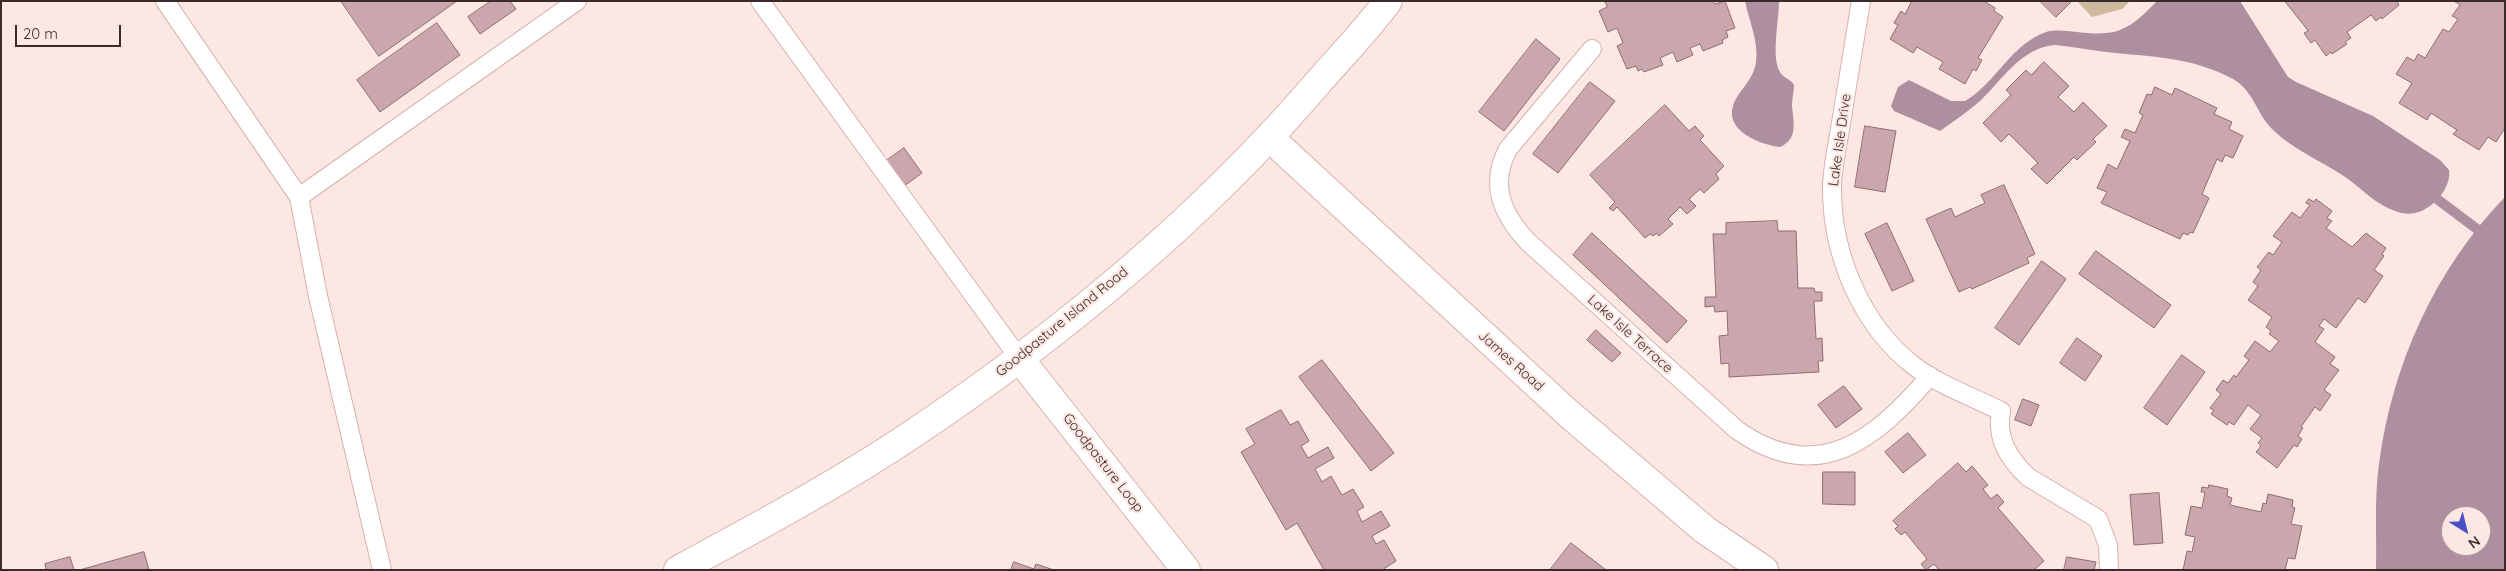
<!DOCTYPE html>
<style>
body{margin:0}
#map{position:relative;width:2506px;height:571px;overflow:hidden;background:#fde7e3;font-family:Quicksand,sans-serif}
canvas{display:block}
.frame{position:absolute;inset:0;border:2px solid #382b29;pointer-events:none}
.north{position:absolute;left:2441px;top:506px;width:50px;height:50px;box-sizing:border-box;background:#fde7e3;border:1px solid #ae9c99;border-radius:50%;rotate:144deg;font-size:14px;font-weight:700;line-height:20px;text-align:center;color:#382b29}
.north::after{content:'';display:block;margin:auto;width:18px;height:22px;background:#4b51c7;clip-path:polygon(50% 0,100% 100%,50% 72%,0 100%)}
.scale{position:absolute;left:15px;top:25px;width:106px;height:22px;box-sizing:border-box;border:2px solid #382b29;border-top:0;padding-left:6px;font-size:15px;line-height:18px;white-space:nowrap;color:#382b29;-webkit-text-stroke:4px #fde7e3;paint-order:stroke}
</style>
<div id="map">
<canvas width="2506" height="571"></canvas>
<div class="frame"></div>
<div class="north">N</div>
<div class="scale">20 m</div>
</div>
<script>
const ctx = document.querySelector('canvas').getContext('2d');
ctx.lineJoin = 'round';
function paint(path, color) { ctx.fillStyle = color; ctx.fill(path, 'evenodd'); }
function trace(path, color, width, dash) { ctx.strokeStyle = color; ctx.lineWidth = width; ctx.lineCap = dash ? 'butt' : 'round'; ctx.setLineDash(dash || []); ctx.stroke(path); }
function drawText(font, color, halo, rows, align = 'center') {
  ctx.font = font + ' Quicksand,sans-serif'; ctx.lineWidth = 4.5; ctx.setLineDash([]); ctx.textBaseline = 'middle'; ctx.strokeStyle = halo; ctx.fillStyle = color; for (const [text, x, y, turn = 0] of rows) {
    ctx.save(); ctx.translate(x, y); ctx.rotate((+turn || 0) * Math.PI / 180); ctx.textAlign = isNaN(turn) ? turn : align; if (halo) ctx.strokeText(text, 0, 0); ctx.fillText(text, 0, 0); ctx.restore();
  }
}
paint(new Path2D(`
 M2077 1H2130L2122 9 2092 17Z`), '#cdb99e');
paint(new Path2D(`
 M1745 1H1779C1779 20 1771 58 1780 72 1783 78 1791 79 1794 85 1794 92 1792 98 1792 105 1793 121 1799 139 1780 147 1761 145 1725 131 1733 106 1738 90 1753 82 1756 62 1759 42 1749 21 1745 1Z
 M2157 1H2240L2288 77 2296 82 2373 116 2440 160 2449 170C2451 183 2441 198 2430 206 2419 214 2408 216 2395 211 2377 205 2363 190 2348 179 2324 162 2293 150 2272 129 2257 114 2253 90 2233 79 2194 58 2157 57 2115 53 2095 51 2075 47 2055 45 2021 48 2004 78 1981 100 1969 111 1954 121 1940 131L1894 111 1891 106 1898 87 1909 80 1951 101H1965C1996 83 2010 45 2046 32 2056 29 2066 31 2077 32 2118 37 2129 30 2157 1Z
 M2505 197V570H2376C2377 535 2374 499 2379 464 2392 365 2435 269 2505 197ZM2451 516H2481V546H2451Z`), '#ad8fa0');
trace(new Path2D(`
 M2437 199 2477 229`), '#ad8fa0', 10);
const building = new Path2D(`
 M341 1H457L379 56Z
 M491 1H510L516 9 480 34 468 17Z
 M1605 1H1713L1715 4 1725 1 1735 28 1726 31 1728 37 1722 40 1723 43 1703 51 1700 44 1690 48 1693 55 1677 62 1673 52 1660 58 1663 65 1644 72 1642 69 1638 71 1636 66 1627 69 1617 46 1623 43 1617 28 1608 32 1599 11 1607 7Z
 M1912 1H1984L1995 8 1994 11 2003 17 1978 58 1982 60 1976 71 1973 69 1965 84 1939 69 1943 62 1917 47 1913 53 1890 39 1898 25 1894 23 1901 11 1905 14Z
 M2040 1H2072L2056 17Z
 M2285 1H2397L2399 5 2382 19 2381 17 2376 21 2371 15 2347 32 2351 38 2345 42 2347 44 2332 54 2331 52 2326 56 2315 40 2311 43 2304 33 2308 31Z
 M2454 1H2505V128L2496 142 2488 137 2479 150 2453 134 2457 130 2431 113 2427 120 2399 103 2412 83 2396 74 2407 57 2414 61 2418 54 2425 58 2443 29 2449 32 2458 19 2452 16 2460 5Z
 M437 23 460 55 380 112 357 80Z
 M1536 39 1560 59 1504 131 1479 112Z
 M2044 62 2069 86 2058 97 2074 112 2083 102 2107 126 2093 139 2096 142 2077 160 2074 157 2047 184 2031 169 2038 163 2009 134 2001 142 1983 123 2011 95 2006 90 2026 70 2031 75Z
 M1590 82 1615 101 1558 173 1533 154Z
 M2155 87 2172 95 2175 88 2217 108 2214 114 2232 122 2229 129 2243 136 2233 158 2225 155 2222 162 2217 159 2202 194 2209 198 2193 233 2190 232 2188 235 2183 233 2180 239 2101 203 2107 192 2097 188 2108 164 2117 169 2130 141 2121 137 2125 129 2135 133 2143 115 2139 113 2147 94 2151 95Z
 M1665 105 1689 131 1695 126 1704 136 1700 140 1724 166 1716 174 1719 179 1704 193 1700 189 1689 199 1696 206 1687 214 1680 207 1668 219 1673 224 1659 236 1657 233 1653 236 1650 234 1645 238 1617 207 1613 211 1609 208 1615 202 1590 175Z
 M1865 126 1896 131 1885 192 1855 187Z
 M904 148 922 173 900 189 882 164Z
 M2004 185 2035 254 2027 258 2029 263 1972 289 1970 287 1959 292 1926 219 1951 208 1955 217 1985 203 1981 195Z
 M2309 199 2314 202 2316 199 2332 211 2327 218 2332 221 2326 228 2352 247 2366 233 2386 248 2382 254 2384 256 2374 270 2383 276 2365 303 2358 298 2336 328 2324 319 2319 326 2324 329 2315 342 2335 357 2330 364 2339 370 2324 390 2331 395 2320 411 2315 407 2301 427 2303 428 2298 436 2302 439 2297 447 2294 445 2277 468 2256 452 2261 446 2258 443 2262 438 2250 429 2261 415 2248 405 2234 425 2229 422 2227 425 2211 414 2214 410 2210 408 2221 394 2216 390 2223 380 2228 383 2234 375 2236 377 2249 360 2244 356 2255 341 2270 352 2279 341 2269 334 2271 331 2266 327 2272 317 2248 300 2258 286 2253 282 2261 270 2257 267 2269 252 2273 255 2282 242 2273 236 2292 212 2300 218 2310 205 2306 203Z
 M1777 221 1778 231H1796L1798 288H1814L1815 292H1822V301H1814L1816 339 1822 338 1823 361H1818L1819 372 1729 377V363L1721 364 1719 336 1728 335 1727 311 1715 312 1714 306 1705 307V297H1716L1713 234H1726V223Z
 M1887 223 1914 281 1892 291 1865 234Z
 M1592 233 1687 321 1667 343 1573 255Z
 M2096 251 2171 305 2154 328 2079 274Z
 M2042 261 2066 279 2019 345 1995 328Z
 M1596 330 1621 353 1612 362 1587 340Z
 M2077 338 2102 356 2085 381 2060 363Z
 M2182 355 2205 372 2167 425 2144 408Z
 M1322 360 1394 453 1371 471 1299 377Z
 M1844 386 1862 409 1836 428 1818 405Z
 M2023 399 2039 405 2031 426 2015 420Z
 M1281 410 1290 425 1298 421 1309 441 1301 446 1308 458 1328 447 1334 458 1315 469 1322 482 1331 476 1342 495 1353 489 1364 507 1357 511 1362 522 1381 511 1390 526 1372 536 1376 544 1384 540 1396 561 1382 570H1324L1297 523 1286 530 1241 452 1255 444 1246 429Z
 M1908 433 1926 455 1903 473 1885 452Z
 M1958 463 1966 472 1972 466 1988 485 1983 489 1991 499 1997 494 2004 502 1998 508 2044 561 2034 570H1939L1934 564 1926 570 1921 564 1927 559 1905 532 1901 535 1895 529 1898 526 1893 521Z
 M1823 472H1855V505L1823 504Z
 M2209 485 2228 489 2227 496 2232 498 2230 505 2261 512 2263 503 2266 504 2268 494 2293 500 2292 507 2295 508 2291 524 2302 526 2295 559 2288 558 2285 570H2183L2187 551 2192 552 2195 537 2185 535 2191 506 2202 508 2205 492H2201L2202 487 2208 488Z
 M2159 493 2163 543 2134 545 2130 495Z
 M1571 543 1606 570H1550Z
 M144 552 149 570H80Z
 M70 557 74 570H46L45 564Z
 M2067 557 2096 562 2094 570H2064Z
 M1014 562 1034 569 1036 564 1054 570H1011Z`);
paint(building, '#caa7ad');
trace(building, '#8d6d73', 1);
const service = new Path2D(`
 M165 1 299 197 318 296 382 570
 M760 1 1019 358
 M1861 1C1854 44 1847 86 1840 129 1837 148 1832 169 1832 189 1832 254 1861 325 1914 366 1939 385 1973 397 2001 411 1996 438 2008 458 2028 477L2098 519 2108 545 2109 570
 M1592 49 1508 149C1489 185 1502 214 1528 242L1737 430C1818 487 1875 440 1930 376
 M299 197 577 1`);
const minor = new Path2D(`
 M1270 138 1569 414 1705 530 1764 570`);
const tertiary = new Path2D(`
 M1019 358 1186 570`);
const secondary = new Path2D(`
 M678 570C754 529 830 488 902 441 1053 341 1197 223 1316 85 1340 57 1366 31 1388 1`);
trace(service, '#d5b2ad', 20);
trace(minor, '#d5b2ad', 30);
trace(tertiary, '#d5b2ad', 30);
trace(secondary, '#d5b2ad', 30);
trace(service, '#fff', 18);
trace(minor, '#fff', 28);
trace(tertiary, '#fff', 28);
trace(secondary, '#fff', 28);
drawText('14px', '#382b29', '#fde7e3', [
 ["Lake Isle Drive",1840,140,-82],
 ["Goodpasture Island Road",1062,322,-39],
 ["Lake Isle Terrace",1630,334,42],
 ["James Road",1511,361,42],
 ["Goodpasture Loop",1103,463,52]
]);
</script>
